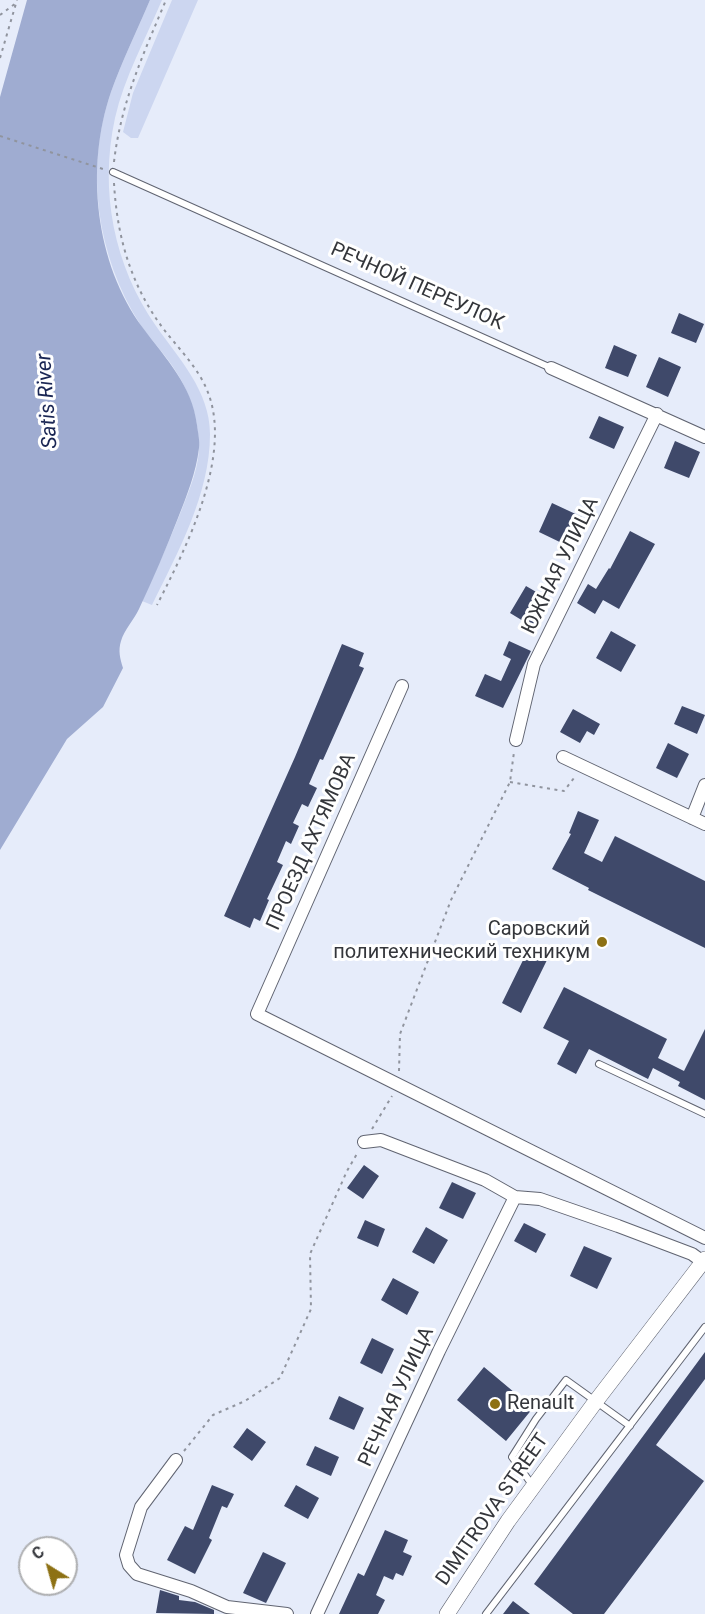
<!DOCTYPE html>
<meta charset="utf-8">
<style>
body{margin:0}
#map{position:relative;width:705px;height:1614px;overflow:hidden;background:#e6ecfa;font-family:Roboto,sans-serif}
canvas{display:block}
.north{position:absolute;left:18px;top:1536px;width:60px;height:60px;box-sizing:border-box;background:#fff;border:2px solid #aeafb1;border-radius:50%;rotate:323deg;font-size:16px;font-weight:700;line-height:24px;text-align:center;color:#34363b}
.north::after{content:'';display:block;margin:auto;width:21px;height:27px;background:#8d7114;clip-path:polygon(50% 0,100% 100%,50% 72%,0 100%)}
</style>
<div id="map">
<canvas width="705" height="1614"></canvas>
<div class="north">С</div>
</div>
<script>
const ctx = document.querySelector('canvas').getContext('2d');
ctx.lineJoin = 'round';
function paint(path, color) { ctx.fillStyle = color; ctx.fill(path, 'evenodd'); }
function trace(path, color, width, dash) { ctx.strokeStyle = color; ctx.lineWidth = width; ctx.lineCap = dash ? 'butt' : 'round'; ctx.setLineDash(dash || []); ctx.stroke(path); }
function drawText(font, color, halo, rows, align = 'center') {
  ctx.font = font + ' Roboto,sans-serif'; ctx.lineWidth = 6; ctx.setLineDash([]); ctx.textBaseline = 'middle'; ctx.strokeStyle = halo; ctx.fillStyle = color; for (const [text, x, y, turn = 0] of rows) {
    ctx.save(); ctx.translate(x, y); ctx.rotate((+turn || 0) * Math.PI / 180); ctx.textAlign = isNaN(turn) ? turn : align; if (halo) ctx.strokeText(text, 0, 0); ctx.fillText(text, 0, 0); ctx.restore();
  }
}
paint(new Path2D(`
 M150 0H162C146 38 124 78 115 118 99 191 114 266 156 326 179 359 210 391 210 434 210 494 178 552 152 605L142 601C156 570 170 540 182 509 190 488 200 465 199 443 197 409 186 383 165 356 157 345 147 335 140 324 97 256 84 169 111 92 122 61 137 31 150 0Z
 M172 0H198L138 138H131L123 132 133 93Z`), '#ccd6f0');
paint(new Path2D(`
 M27 0H150C137 31 122 61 111 92 85 168 95 263 143 328 166 359 192 385 197 425 198 433 200 441 199 448 196 473 187 495 178 518 166 549 153 579 139 609 134 620 124 630 121 641 118 651 120 658 123 668L103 707 67 739 0 850V97Z`), '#9facd1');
paint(new Path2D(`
 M679 313 704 324 696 343 671 333Z
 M614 345 637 355 628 377 605 368Z
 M659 357 681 367 668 397 646 387Z
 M599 416 624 427 614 449 589 438Z
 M675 441 700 452 689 478 664 468Z
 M552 503 582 517 568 546 539 532Z
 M630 531 655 544 619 609 603 600 595 614 577 603 588 584 596 589 609 568 610 569Z
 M526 586 550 600 533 627 510 613Z
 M611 631 636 645 621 672 596 658Z
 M509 641 531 651 503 708 475 696 485 674 501 681 511 659 503 655Z
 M342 644 364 653 359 666 364 668 323 760 320 759 309 784 317 788 308 807 302 804 293 823 299 826 291 844 286 841 277 862 283 865 267 899 269 900 260 921 254 918 250 928 224 916 295 757Z
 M682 706 705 715 697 734 674 724Z
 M573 709 600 724 594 735 587 731 580 743 560 732Z
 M668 743 689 754 677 778 656 768Z
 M578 811 599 820 584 853 602 862 615 836 705 881V948L588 890 589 888 552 869 571 834 569 833Z
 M528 950 547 960 521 1013 502 1003Z
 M564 987 667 1039 658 1058 684 1071 705 1029V1100L678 1086 680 1082 653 1068 648 1079 589 1049 576 1074 557 1064 569 1041 543 1028Z
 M364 1165 379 1176 363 1199 347 1188Z
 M452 1182 476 1193 463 1219 439 1208Z
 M365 1220 385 1229 378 1247 357 1238Z
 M524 1223 546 1234 536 1253 514 1241Z
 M426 1227 448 1240 434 1264 412 1252Z
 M584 1246 612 1258 597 1289 570 1276Z
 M393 1278 419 1292 407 1315 381 1300Z
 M372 1338 394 1349 382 1374 360 1363Z
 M705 1352V1379L656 1445 704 1481 604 1614H573L534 1584Z
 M484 1367 533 1408 506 1441 457 1400Z
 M339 1396 364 1408 354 1430 329 1419Z
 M247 1428 266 1442 252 1461 233 1447Z
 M315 1446 339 1457 331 1476 306 1465Z
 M212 1485 234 1494 227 1508 222 1506 209 1538 212 1540 195 1574 167 1560 185 1526 193 1530Z
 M296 1485 319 1498 308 1519 284 1506Z
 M385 1530 408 1540 403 1552 412 1556 403 1576 396 1573 393 1580 384 1576 376 1595 385 1600 378 1614H339L358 1573 364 1576Z
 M263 1552 286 1563 266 1603 243 1593Z
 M160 1590 179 1596V1600L195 1602 214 1610V1614L156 1613Z
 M513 1601 530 1614H503Z`), '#3f496a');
const service = new Path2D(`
 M113 172 551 368
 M599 1064 705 1114
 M533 1486 512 1457 536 1419 566 1380 630 1426
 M486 1614 705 1327`);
const minor = new Path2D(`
 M551 368 705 437
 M402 686 257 1014 705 1238
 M516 740 534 664 657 414
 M563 757 705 824
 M692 818 705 785
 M364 1142 381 1140 485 1180 515 1197 540 1199 618 1226 692 1254 703 1262
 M176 1460 141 1507 126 1555 129 1565 137 1574 191 1591 227 1607 287 1614
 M317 1614 439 1351 515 1197`);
const tertiary = new Path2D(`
 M447 1614 508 1521 596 1401 705 1259`);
trace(service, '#606471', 8);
trace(minor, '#606471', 14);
trace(tertiary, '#606471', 16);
trace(new Path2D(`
 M0 15 16 3
 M0 58 17 0
 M0 136 103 169
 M114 162C121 102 143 55 166 0
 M114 183C117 236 130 283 162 327 177 347 197 366 207 390 234 454 186 548 157 605
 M510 782 564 791 574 778
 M399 1071 400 1034 451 900 510 782 514 752
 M372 1129 392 1096
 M184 1451 213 1415 245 1401 280 1378 311 1309 310 1254 347 1171 358 1152`), '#90949e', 2, [3, 4.5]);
trace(service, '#fff', 6);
trace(minor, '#fff', 12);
trace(tertiary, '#fff', 15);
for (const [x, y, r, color] of [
 [602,942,6,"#8d7114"],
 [495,1404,6,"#8d7114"]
]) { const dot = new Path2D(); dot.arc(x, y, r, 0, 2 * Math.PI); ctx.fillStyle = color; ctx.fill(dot); trace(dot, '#fff', 2); }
drawText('20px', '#34363b', '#fff', [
 ["РЕЧНОЙ ПЕРЕУЛОК",417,287,24],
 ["ЮЖНАЯ УЛИЦА",561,566,-64],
 ["ПРОЕЗД АХТЯМОВА",312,842,-66],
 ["РЕЧНАЯ УЛИЦА",397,1397,-65],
 ["DIMITROVA STREET",493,1510,-55]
]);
drawText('20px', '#34363b', '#fff', [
 ["Саровский",590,930],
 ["политехнический техникум",590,953],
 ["Renault",507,1404,"left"]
], 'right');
drawText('italic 21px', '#1a2654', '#fff', [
 ["Satis River",48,401,-94]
]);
</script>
